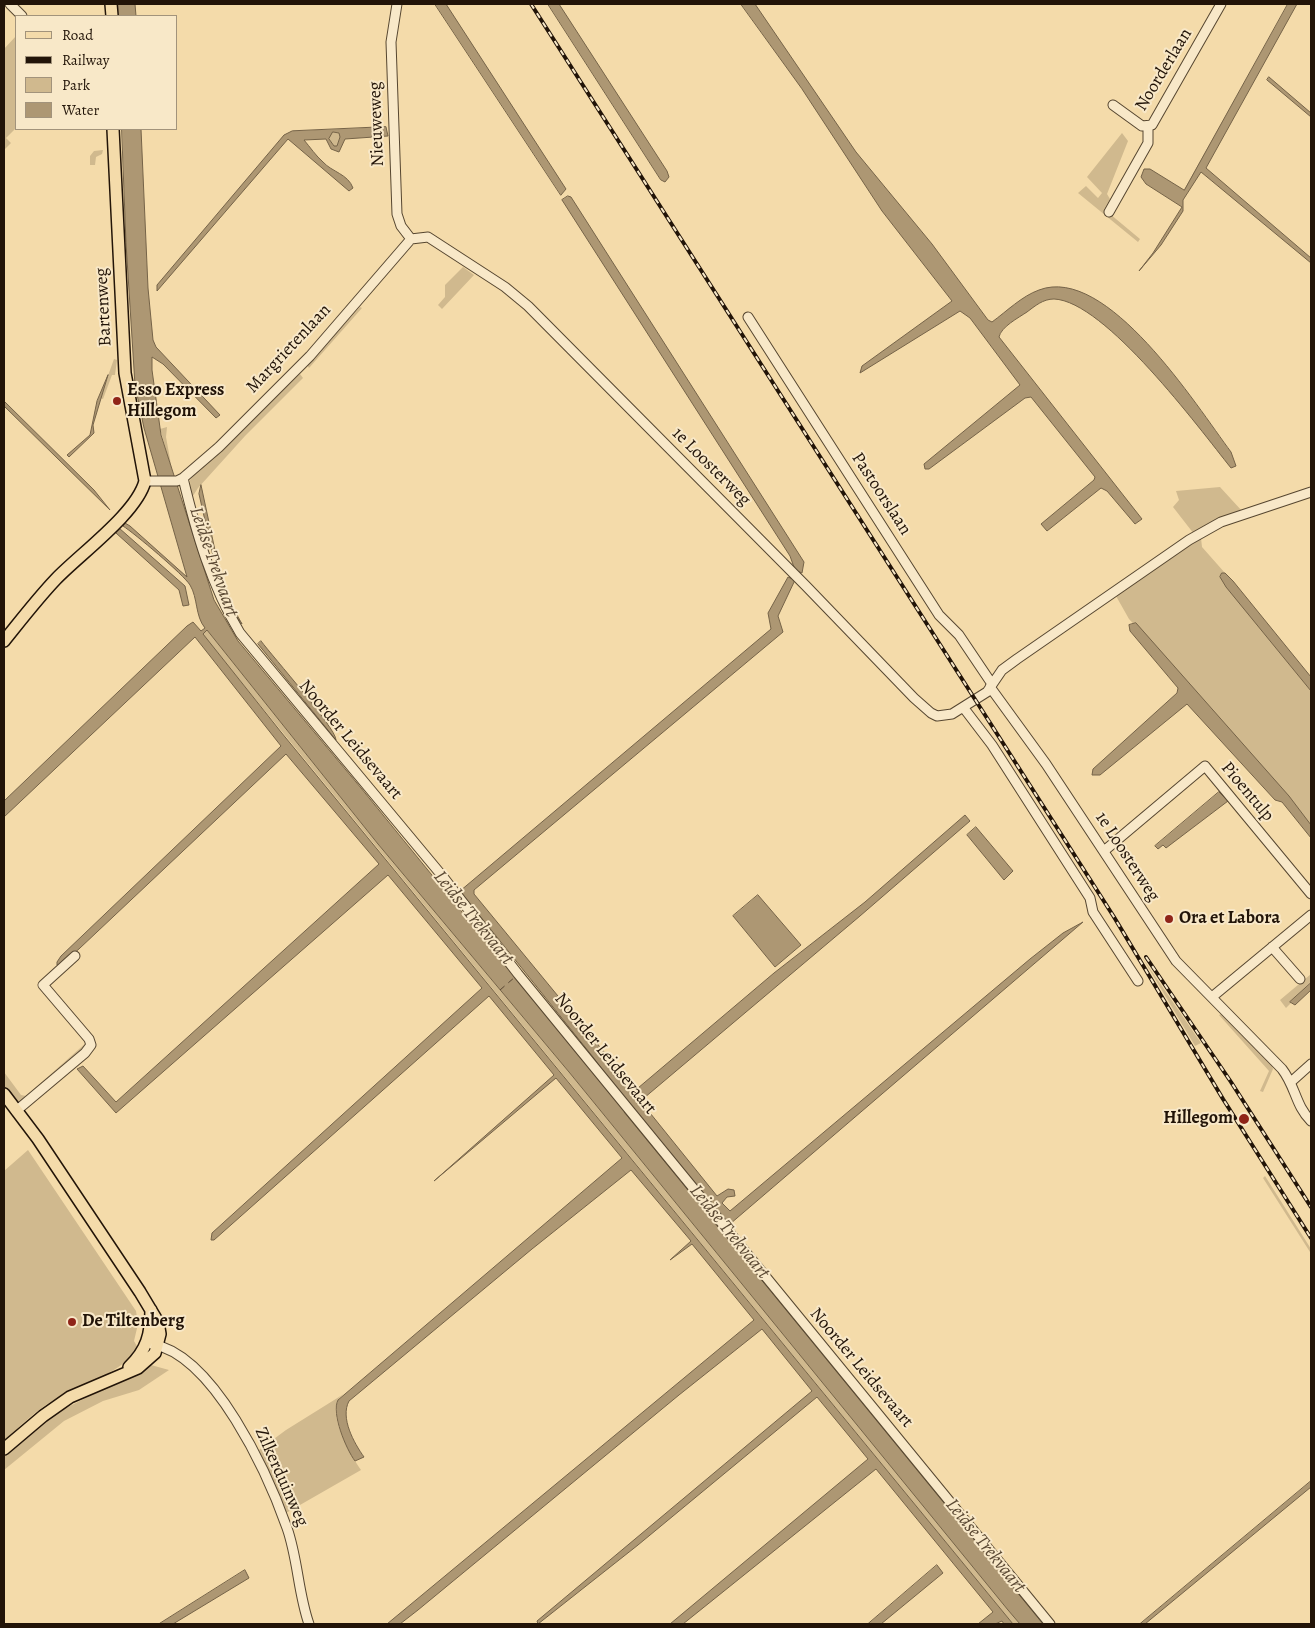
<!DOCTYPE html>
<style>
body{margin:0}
#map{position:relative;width:1315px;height:1628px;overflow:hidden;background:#f4dbaa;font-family:Alegreya,serif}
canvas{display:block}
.frame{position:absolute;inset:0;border:5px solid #221408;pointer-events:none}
.legend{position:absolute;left:15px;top:15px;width:162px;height:115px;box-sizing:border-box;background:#f8e8c8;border:1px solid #a2937b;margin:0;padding:6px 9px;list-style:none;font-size:15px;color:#221408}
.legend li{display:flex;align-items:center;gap:10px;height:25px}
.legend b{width:25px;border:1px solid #a2937b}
</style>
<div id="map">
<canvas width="1315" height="1628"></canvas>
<div class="frame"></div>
<ul class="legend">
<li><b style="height:6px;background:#f4dbaa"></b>Road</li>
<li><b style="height:6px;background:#221408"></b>Railway</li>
<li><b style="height:14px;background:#d0b98e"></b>Park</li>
<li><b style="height:14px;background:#ad9773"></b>Water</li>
</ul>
</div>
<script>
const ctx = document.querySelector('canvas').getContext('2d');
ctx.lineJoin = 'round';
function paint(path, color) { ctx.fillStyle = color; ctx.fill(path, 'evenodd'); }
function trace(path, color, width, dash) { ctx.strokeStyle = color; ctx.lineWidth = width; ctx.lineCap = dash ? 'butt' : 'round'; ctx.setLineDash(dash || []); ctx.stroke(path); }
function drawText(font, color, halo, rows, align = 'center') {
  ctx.font = font + ' Alegreya,serif'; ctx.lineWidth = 4; ctx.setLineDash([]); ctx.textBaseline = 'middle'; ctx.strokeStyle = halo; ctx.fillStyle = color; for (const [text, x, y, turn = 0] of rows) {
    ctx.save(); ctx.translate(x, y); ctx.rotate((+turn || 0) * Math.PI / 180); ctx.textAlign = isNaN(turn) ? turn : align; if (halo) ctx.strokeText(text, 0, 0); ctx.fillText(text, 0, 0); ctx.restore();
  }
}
paint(new Path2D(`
 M16 36V128L6 138 11 143 4 150V49Z
 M333 132 339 133 341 137 337 146H334L329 139Z
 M1122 133 1128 141 1107 194 1110 199 1104 209 1140 239 1138 242 1078 193 1086 186 1098 198 1102 193 1087 177Z
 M103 150 102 154 96 157 95 165H90V156L94 151Z
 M463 267 474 275 442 309 438 305 445 297V285Z
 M360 307 362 308 309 368 307 365Z
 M114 359 117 360 115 375H112L103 399 100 398Z
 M300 374 303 378 245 436 198 488 191 499 190 480 194 475Z
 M167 427 166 437 172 470 160 429Z
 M1220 487 1242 511 1194 534 1173 507 1179 500 1176 491Z
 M204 518 210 545 208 546 197 521Z
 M1201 538 1202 547 1225 573H1223L1244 608 1311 691V825L1193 688 1129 619 1116 596Z
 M207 630 378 844 569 1072 1020 1624H1013L202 634Z
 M1142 957 1201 1043 1195 1046Z
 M1311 974V983L1286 1008 1280 1000Z
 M1221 1014 1272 1066 1273 1069 1263 1092 1260 1091 1269 1071 1219 1015Z
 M87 1042V1048L18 1104 4 1087V1072L21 1095 26 1096Z
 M28 1150 136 1311 138 1324 134 1341 138 1348C118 1376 81 1384 52 1401 34 1412 19 1427 4 1441V1171Z
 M1265 1176 1311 1249 1310 1252 1263 1178Z
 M151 1365 169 1370 139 1390 103 1401 64 1421 4 1470V1457L58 1412Z
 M347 1392C344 1394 339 1397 338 1400 328 1416 352 1457 361 1470L286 1513 259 1450 286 1430Z`), '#d0b98e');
const water = new Path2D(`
 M118 4H135L136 16H118Z
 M435 4H446L566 189 561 195Z
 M548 4H559L667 171 669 177 665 182 661 180Z
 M741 4H755L856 152 932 244 988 320 992 322C1007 311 1022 296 1039 290 1107 264 1196 405 1231 452L1236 466 1231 468C1199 428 1105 301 1054 299 1043 299 1035 306 1027 312 1018 318 1001 327 999 337L1142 519 1135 524 1107 491 1101 488 1047 531 1041 524 1094 480 1095 477 1031 397 1025 398 929 469H925L924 464 1020 385 970 318 960 311 860 373 862 366 952 301 882 211 802 89Z
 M1288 4H1297L1206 168 1311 258V263L1201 172 1183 200V211L1161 245 1139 271 1153 253 1182 207 1146 184 1141 177 1144 169H1150L1184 190Z
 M1269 77 1311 113V117L1267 80Z
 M386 127 388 136 345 139 339 152 331 149 326 139 304 140C310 147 316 156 323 162 332 172 348 174 353 188L349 191 288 139 157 291V285L284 135 292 131ZM333 132 339 133 340 137 337 146H334L329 139Z
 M122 129H141L148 288 153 340 156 347 220 415 216 418 163 364 152 357V370L161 435 214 600 238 641 361 788 616 1101 621 1096 593 1057 460 891 771 629 768 613 788 577 795 580 778 616 783 632 474 890V894L623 1075 638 1088 774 973 865 902 965 815 970 821 860 916 644 1098 642 1103 717 1196 728 1189 734 1190 735 1196 727 1197 722 1203 730 1211 1030 959 1063 933 1083 922 730 1224H728L629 1107 624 1112 1043 1624H1020L1008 1610 569 1072 378 844 207 630 203 634 281 732 1013 1624H1004L1002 1621 995 1624H978L993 1612 876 1469 683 1624H670L868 1459 817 1397 638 1545 538 1624 537 1621 812 1391 762 1329 679 1395 418 1610 400 1624H387L754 1320 692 1244 670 1260 691 1241 631 1170 532 1249 349 1401C340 1418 354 1443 364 1457L355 1461C346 1449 331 1413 338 1400L622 1158 556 1078 434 1181 554 1075 489 996 214 1240H211L212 1233 482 988 388 875 116 1113 77 1069 83 1066 116 1102 379 864 286 754 80 948 60 966 57 965V962L61 956 281 746 195 637 4 817V801L187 626 193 622 201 631 205 628C195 616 198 598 190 585 184 575 134 533 123 526L125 523 130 526 187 577 144 428 135 385 126 243Z
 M568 196 571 197 804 562 802 573 795 570 790 556 562 200Z
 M108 375 93 425 94 433 69 457 67 455 90 435 97 401Z
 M4 401 94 490 110 510 4 406Z
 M201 485 216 555 213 556 199 494Z
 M119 528 185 586 189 605 183 606 179 590 116 533 115 531Z
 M218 563 232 606 242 624 231 609Z
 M1222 573H1225L1233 581 1311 677V691L1226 587 1220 577Z
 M1136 623 1289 796 1311 825V838L1282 802 1275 800 1187 704 1100 775H1092L1093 769 1177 693 1178 688 1130 631 1129 625Z
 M261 641C273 657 336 728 336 740L258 644Z
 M1219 792 1228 801 1166 848 1163 845 1158 849 1155 846Z
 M976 827 1013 871 1004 880 967 835Z
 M758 895 801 945 775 967 733 916Z
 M1311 983V990L1295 1005 1290 1002Z
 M1311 1481V1487L1145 1624H1140Z
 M937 1565 943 1573 881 1624H868Z
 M245 1570 249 1578 173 1624H159Z`);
paint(water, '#ad9773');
trace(water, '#756348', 1);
trace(new Path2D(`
 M500 990 515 977`), '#5a4833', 1, [6, 5]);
const minor = new Path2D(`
 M10 4 22 16
 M397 4 391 42 397 214 401 226 411 239
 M1113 105 1142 126 1152 125 1221 4
 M1109 212 1148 143V127
 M748 317 939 615 959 635 992 684
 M183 478C196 532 211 585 240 633L444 878 518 974 1050 1624
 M145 481H177L183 478 219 447 310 356 411 239 428 237 505 287 528 306 806 586 914 698 931 713 937 716 952 714 987 692 1002 670 1017 659 1189 540 1221 522 1311 492
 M990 687 1046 764 1176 961 1282 1069C1296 1087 1295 1105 1311 1121
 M963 707 992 745 1090 898 1093 912 1138 981
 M1104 851 1205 766 1311 894
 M1272 947 1300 979
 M1212 997 1311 915
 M1292 1081 1311 1064
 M16 1111 85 1053 91 1045 89 1039 43 985 75 956
 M152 1344C214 1355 268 1474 287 1528 298 1559 298 1593 309 1624`);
const major = new Path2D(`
 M111 4 112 16
 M4 641C21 620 37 599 56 579 80 554 137 513 145 481L125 373 113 129
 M4 1094 38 1139 140 1292 158 1322 160 1334 155 1353 138 1368 70 1397 43 1416 4 1449
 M129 1367C147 1350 151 1334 151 1310`);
trace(minor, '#564630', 11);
trace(major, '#221408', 14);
trace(minor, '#f8e8c8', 9);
trace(major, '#f4dbaa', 11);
const rail = new Path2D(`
 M531 4 1114 917 1223 1099 1311 1238
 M1146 957 1231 1082 1311 1207`);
trace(rail, '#221408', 4);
trace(rail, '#f8e8c8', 2, [5.5]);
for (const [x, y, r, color] of [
 [117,401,5,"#8f2418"],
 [1169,919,5,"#8f2418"],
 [1244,1119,6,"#8f2418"],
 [72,1322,5,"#8f2418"]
]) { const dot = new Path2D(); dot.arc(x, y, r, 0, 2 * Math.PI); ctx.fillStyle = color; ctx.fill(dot); trace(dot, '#f8e8c8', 2); }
drawText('18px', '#221408', '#f8e8c8', [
 ["Noorderlaan",1164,70,-59],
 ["Nieuweweg",377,124,-92],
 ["Bartenweg",104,307,-93],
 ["Margrietenlaan",289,349,-47],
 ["1e Loosterweg",711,467,45],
 ["Pastoorslaan",881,494,57],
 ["Noorder Leidsevaart",350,740,50],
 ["Pioentulp",1247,792,50],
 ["1e Loosterweg",1127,857,57],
 ["Noorder Leidsevaart",605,1054,51],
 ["Noorder Leidsevaart",861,1368,50],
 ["Zilkerduinweg",281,1477,66]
]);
drawText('bold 18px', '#221408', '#f8e8c8', [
 ["Esso Express",127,391],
 ["Hillegom",127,412],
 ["Ora et Labora",1179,919],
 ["Hillegom",1233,1119,"right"],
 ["De Tiltenberg",82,1322]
], 'left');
drawText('italic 19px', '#5a4833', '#f8e8c8', [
 ["Leidse Trekvaart",213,562,71],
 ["Leidse Trekvaart",473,918,51],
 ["Leidse Trekvaart",729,1232,51],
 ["Leidse Trekvaart",985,1546,51]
]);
</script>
